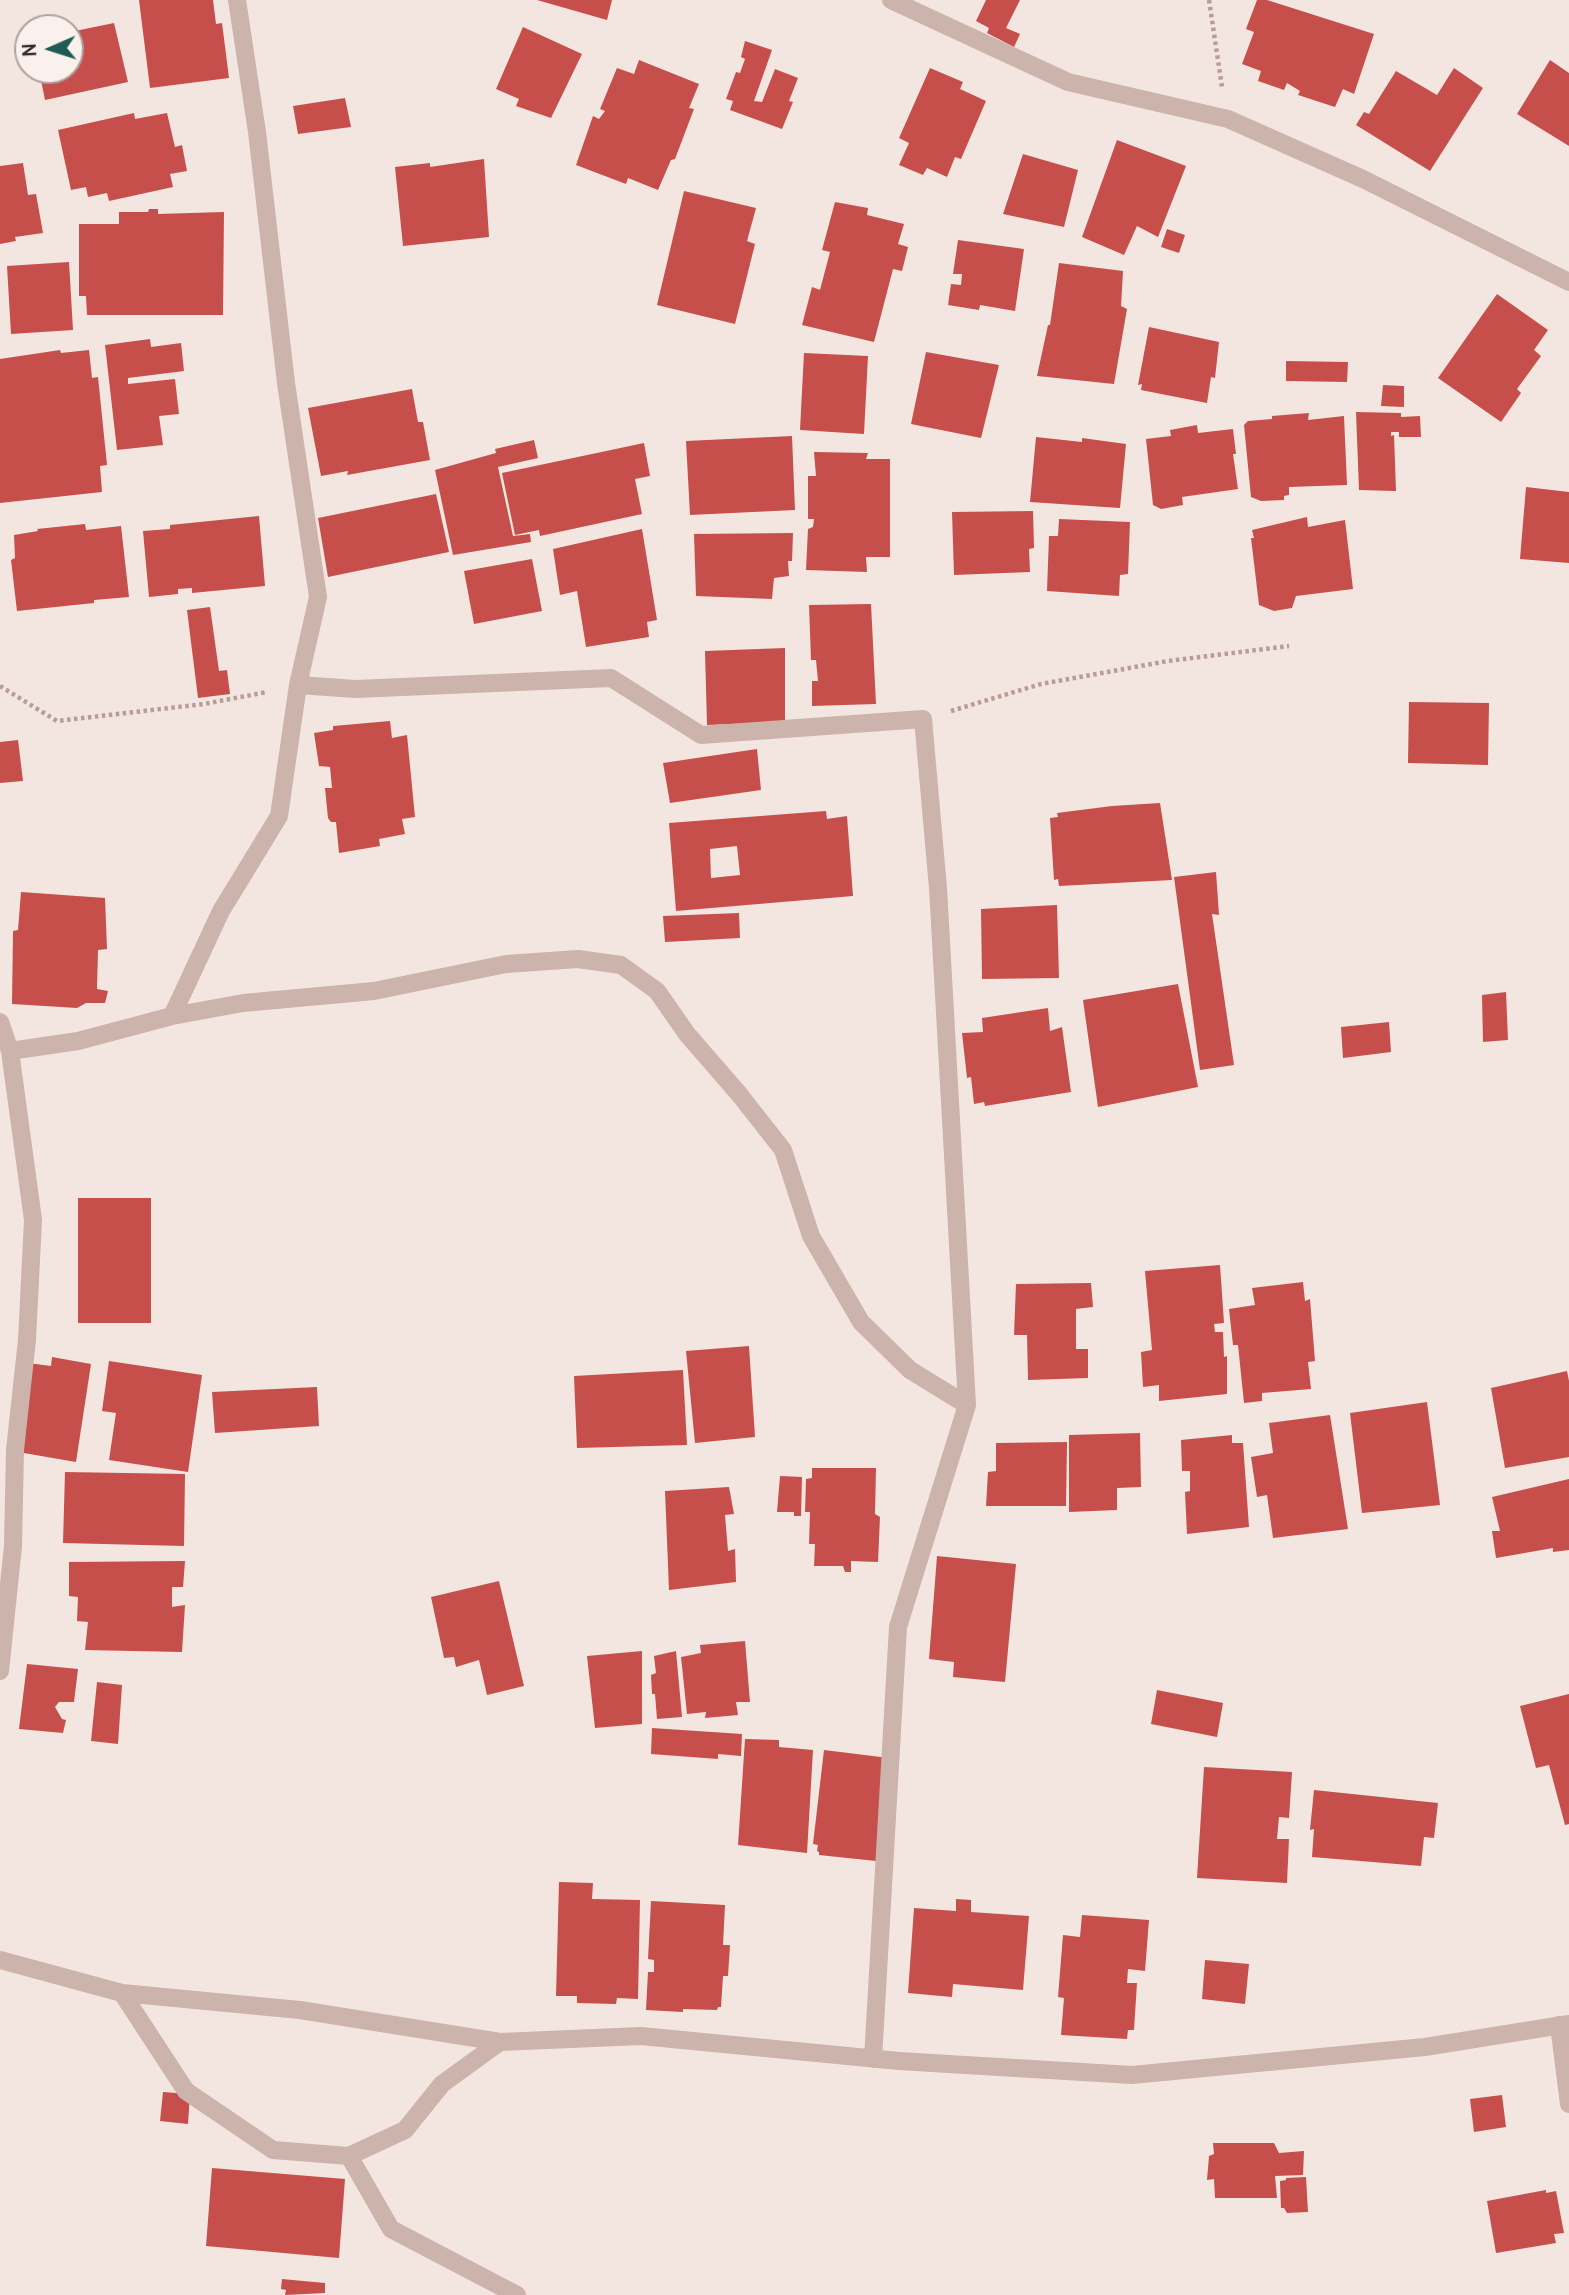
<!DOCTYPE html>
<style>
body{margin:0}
#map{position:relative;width:1569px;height:2295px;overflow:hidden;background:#f3e6e0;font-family:Cabin,sans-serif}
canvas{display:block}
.north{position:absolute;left:14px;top:14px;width:70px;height:70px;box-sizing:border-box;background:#faf1ec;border:2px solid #ada29e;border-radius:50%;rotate:267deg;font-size:19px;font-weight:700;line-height:28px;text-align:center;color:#3a2c2a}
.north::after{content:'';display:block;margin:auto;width:24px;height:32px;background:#1f5c53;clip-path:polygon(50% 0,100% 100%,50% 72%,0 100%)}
</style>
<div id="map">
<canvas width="1569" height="2295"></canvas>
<div class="north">N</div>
</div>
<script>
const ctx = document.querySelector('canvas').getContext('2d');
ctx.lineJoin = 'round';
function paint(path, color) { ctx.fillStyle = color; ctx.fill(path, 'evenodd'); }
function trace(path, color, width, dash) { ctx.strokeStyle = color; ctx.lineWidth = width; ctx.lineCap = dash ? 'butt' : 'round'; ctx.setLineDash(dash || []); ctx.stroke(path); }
paint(new Path2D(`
 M139 0H213L216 24 222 23 229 78 150 88Z
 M537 0H612L607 20Z
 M986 0H1020L1006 28 1020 34 1014 47 987 33 989 28 976 21Z
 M1257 0H1267L1374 34 1354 94 1343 89 1335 107 1298 95 1300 91 1287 83 1284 90 1258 81 1261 71 1242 64 1254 32 1246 29Z
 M114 23 128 82 45 100 39 70H70V32Z
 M523 27 582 54 551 118 516 106 519 99 496 89Z
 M745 41 772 50 754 101 762 102 775 69 798 78 789 101 793 102 782 129 730 110 733 101 726 99 736 72 740 73 745 59 741 57Z
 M639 60 699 84 689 108 694 109 675 159 671 160 658 190 628 178 626 184 576 165 593 116 599 119 605 111 600 109 617 68 634 74Z
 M1550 60 1569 73V146L1517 114Z
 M930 68 963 82 960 89 986 101 961 159 955 157 947 177 927 168 923 175 899 165 909 143 899 138Z
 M1454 68 1483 88 1430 171 1356 125 1364 112 1369 114 1396 71 1437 95Z
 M345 98 351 127 298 134 293 106Z
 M134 113 135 119 167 113 175 147 182 145 187 171 170 174 173 187 109 201 107 193 88 197 86 187 71 190 58 130Z
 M1117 140 1186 166 1158 237 1137 226 1124 255 1082 237Z
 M1023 154 1078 170 1064 227 1003 214Z
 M484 159 489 237 403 246 395 167 430 163V167Z
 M23 163 28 195 36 194 43 233 15 237 16 241 0 244V166Z
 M684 191 756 208 747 241 755 244 735 324 657 305Z
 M835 202 868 208 867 215 904 224 898 244 908 247 902 271 893 269 874 342 802 325 812 287 820 290 830 252 822 250Z
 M149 209H158V214L224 212 223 315H87L86 296H79V224H119V212H148Z
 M1167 229 1185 235 1179 253 1161 247Z
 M958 240 1024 249 1015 311 980 305 979 310 948 305 951 284 961 285 962 274H953Z
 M69 262 73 330 11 334 7 266Z
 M1059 263 1123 271 1121 306 1127 309 1114 384 1037 376 1048 325H1050Z
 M1497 294 1548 330 1534 350 1541 356 1517 389 1521 393 1501 422 1438 378Z
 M1149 327 1219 342 1215 378 1211 377 1207 403 1141 390 1142 384 1138 385Z
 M150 339 151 347 181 343 184 371 128 378V384L175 379 179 414 159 416 163 445 117 450 105 345Z
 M60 350 61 353 89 350 92 378 98 377 107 465 100 466 102 492 0 503V359Z
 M926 352 999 365 981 438 911 424Z
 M804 353 868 356 864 434 800 430Z
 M1286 361 1348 362 1347 382 1286 381Z
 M1383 385 1404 386V407L1381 406Z
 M412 389 418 422H423L430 460 347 475 348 471 321 476 308 408Z
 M1356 412 1401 413V417L1420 416 1421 437H1399V432H1391V436L1394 435 1396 491 1359 490Z
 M1309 413 1308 420 1344 416 1347 485 1289 487V495L1284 496V500L1261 501 1251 497 1244 425 1248 421 1272 419V416Z
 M1197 425 1198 433 1233 429 1236 454H1233L1238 489 1182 497 1183 505 1161 509 1153 505 1146 439 1171 436 1170 430Z
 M792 436 795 510 690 515 686 441Z
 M1036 437 1082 442V438L1126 444 1120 508 1030 502Z
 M534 440 538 458 498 467 513 536 530 534 531 542 453 555 435 470 496 453 495 449Z
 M644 443 650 476 635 479 642 514 540 536 539 530 515 535 502 473Z
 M814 452 868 453 866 459H890V557H866L867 572 806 570 808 529 813 527 814 519H808V476H816Z
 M1526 487 1569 492V563L1520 559Z
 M436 494 449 552 328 577 318 518Z
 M1033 511 1034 548 1029 549 1030 572 954 575 952 512Z
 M259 516 265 586 192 593V588L178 589V594L149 597 143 531 170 529V525Z
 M1307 517 1308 527 1345 520 1353 589 1296 596 1292 608 1274 611 1259 605 1251 538H1254L1252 530Z
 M1059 519 1130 522 1128 574 1120 575 1119 596 1047 591 1049 536H1058Z
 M85 524 86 530 121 526 129 597 94 600V603L17 611 11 560 15 558 14 535 38 531 37 529Z
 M642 529 657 620 647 622 649 637 586 647 577 591 560 595 553 549Z
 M793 533 792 561H788L789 576 774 578 772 599 696 596 694 534Z
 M532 559 542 611 474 624 464 571Z
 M871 604 876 704 812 706V681H818L816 660H811L809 605Z
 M210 607 219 671 227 670 230 694 198 698 187 610Z
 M785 648V722L707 725 705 651Z
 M1409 702 1489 703 1488 765 1408 763Z
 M390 721 392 738 407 735 415 817 402 819 405 834 379 839 380 846 339 853 336 822H331L328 818 325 788H332L330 767 319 766 314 733 333 730V726Z
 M18 740 23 781 0 783V742Z
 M757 749 761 790 670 803 663 763Z
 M1160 803 1172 880 1059 886 1058 879 1054 880 1050 818 1058 817 1057 813 1112 806Z
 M826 811 827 819 847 816 853 896 676 911 669 823ZM737 846 740 875 711 878 710 849Z
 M1216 872 1219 915 1212 914 1234 1065 1200 1070 1174 877Z
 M21 892 105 898 107 949 98 950 97 989 108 991 105 1003H86L77 1008 12 1004 13 931 18 930Z
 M1057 905 1059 978 982 979 981 909Z
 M739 913 740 938 665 942 663 916Z
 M1178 984 1198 1087 1098 1107 1083 1000Z
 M1506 992 1508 1040 1483 1042 1482 995Z
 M1048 1008 1050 1031 1062 1027 1071 1092 985 1106 984 1102 974 1104 971 1077 967 1078 962 1033 983 1032 982 1018Z
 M1389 1022 1391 1052 1343 1058 1341 1027Z
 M78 1198H151V1323H78Z
 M1220 1265 1224 1323 1214 1324 1215 1332H1223L1224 1357 1227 1356V1394L1159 1401V1385L1143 1387 1141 1352 1152 1350 1145 1271Z
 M1303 1282 1305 1301 1310 1299 1315 1361 1308 1362 1311 1389 1262 1393V1401L1244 1403 1238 1345H1233L1229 1309 1255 1305 1252 1288Z
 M1091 1283 1093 1307 1076 1309V1349H1088V1378L1028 1380 1027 1335H1014L1016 1284Z
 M749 1346 755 1437 695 1443 686 1351Z
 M52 1357 91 1364 76 1462 18 1452 28 1363 51 1366Z
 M109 1361 202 1375 188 1472 109 1460 116 1413 102 1411Z
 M683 1370 687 1445 577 1448 574 1376Z
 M1567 1371 1569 1381V1457L1505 1468 1491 1388Z
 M317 1387 319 1426 215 1433 212 1392Z
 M1427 1402 1440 1505 1362 1513 1350 1413Z
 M1330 1415 1348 1529 1273 1538 1267 1495 1257 1497 1251 1457 1273 1453 1269 1423Z
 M1140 1433 1141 1487 1117 1488V1510L1069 1512V1435Z
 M1232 1435V1443H1243L1249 1527 1187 1534 1185 1492 1190 1491V1471H1182L1181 1440Z
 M1067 1442 1066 1506H986L988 1472 996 1471V1443Z
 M812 1468H876L875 1514 880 1517 878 1562 851 1561V1572H845L843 1566H814L815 1544H809L810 1512H805L806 1479 812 1478Z
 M65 1472 185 1474 184 1546 63 1543Z
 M780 1476 802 1477 801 1516H794V1512H777Z
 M1569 1479V1550L1553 1552V1548L1496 1558 1492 1531H1500L1492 1497Z
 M729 1487 734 1514 725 1515 728 1551 735 1549 736 1582 669 1590 665 1491Z
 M937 1556 1016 1564 1005 1682 953 1677 954 1662 929 1659Z
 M185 1561 183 1587H172V1607L185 1605 182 1652 85 1650 88 1622 77 1621 78 1597 69 1596V1562Z
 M499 1581 524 1686 487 1695 479 1660 456 1667 454 1657 444 1658 431 1597Z
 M745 1641 750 1702H736L738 1715 705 1718 706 1712 687 1714 681 1657 701 1653 700 1645Z
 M642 1651V1724L595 1728 587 1656Z
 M676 1651 682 1717 657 1719 655 1694H652L651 1675 656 1673 654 1656Z
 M27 1664 78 1669 74 1702H59L55 1707 62 1719 66 1720 63 1733 19 1729Z
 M97 1682 122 1685 118 1744 91 1741Z
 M1157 1690 1223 1703 1217 1737 1151 1724Z
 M1569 1694V1824L1565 1825 1549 1765 1536 1768 1520 1706Z
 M652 1728 742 1734 741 1756 718 1754V1759L651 1754Z
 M745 1739 779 1740V1747L813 1750 807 1853 738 1845Z
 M824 1750 889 1758 876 1861 819 1855V1852L817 1851 818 1845 813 1844Z
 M1204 1767 1292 1772 1289 1818 1279 1817 1277 1839H1289L1287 1883 1197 1878Z
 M1314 1790 1438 1803 1434 1838 1424 1837 1421 1866 1312 1857 1314 1829 1310 1830Z
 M559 1882 593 1883 592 1899 640 1900 638 1999 617 1998 616 2004 577 2003V1996H556Z
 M956 1899 971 1900V1912L1029 1916 1023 1990 953 1984 952 1997 908 1993 914 1908 956 1911Z
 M651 1901 725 1905 723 1945H730L728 1976H723L721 2007H718L717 2010 683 2009V2012L646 2010 648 1972H654V1960L648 1959Z
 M1082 1915 1149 1920 1145 1971 1128 1969 1127 1983H1137L1134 2030H1128L1127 2039 1061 2035 1064 1998 1058 1997 1063 1935 1080 1937Z
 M1205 1960 1249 1964 1245 2004 1202 1999Z
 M163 2092 190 2094 188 2124 160 2121Z
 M1502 2095 1506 2127 1474 2132 1470 2099Z
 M1213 2143H1274L1279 2153 1304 2151 1303 2175 1275 2176 1277 2198H1215L1214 2179 1207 2180 1209 2156 1214 2154Z
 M212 2168 345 2179 339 2258 206 2246Z
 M1306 2177 1308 2212 1287 2213 1284 2208H1281L1280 2181 1286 2180V2178Z
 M1546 2190V2193L1556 2191 1564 2233 1554 2234 1556 2243 1496 2253 1487 2201Z
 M282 2279 325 2283V2293L285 2295 286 2290 281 2289Z`), '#c64f4b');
trace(new Path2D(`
 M1209 0 1222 87
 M0 686 57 721 204 704 267 692
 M951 711 1041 684 1168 661 1289 646`), '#b89d95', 4.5, [3.5, 3.5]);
trace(new Path2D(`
 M237 0 257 132 286 383 318 597 298 685 356 689 611 678 701 735 923 719 938 888 967 1405 898 1627 873 2059
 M891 0 1068 82 1228 119 1363 179 1569 282
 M172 1016 221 911 279 816 298 685
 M0 1022 10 1051 33 1220 27 1340 15 1450 13 1546 0 1671
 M10 1051 78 1041 172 1016 243 1003 374 991 506 964 578 959 621 965 657 991 687 1034 739 1094 783 1150 811 1236 861 1322 910 1370 967 1405
 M0 1960 122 1993 300 2010 500 2042 641 2036 899 2061 1132 2075 1425 2047 1569 2024
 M122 1993 186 2091 273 2150 349 2156 391 2229 517 2295
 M1559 2025 1569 2104
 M349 2156 405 2130 442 2084 500 2042`), '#ccb3ab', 18);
</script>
